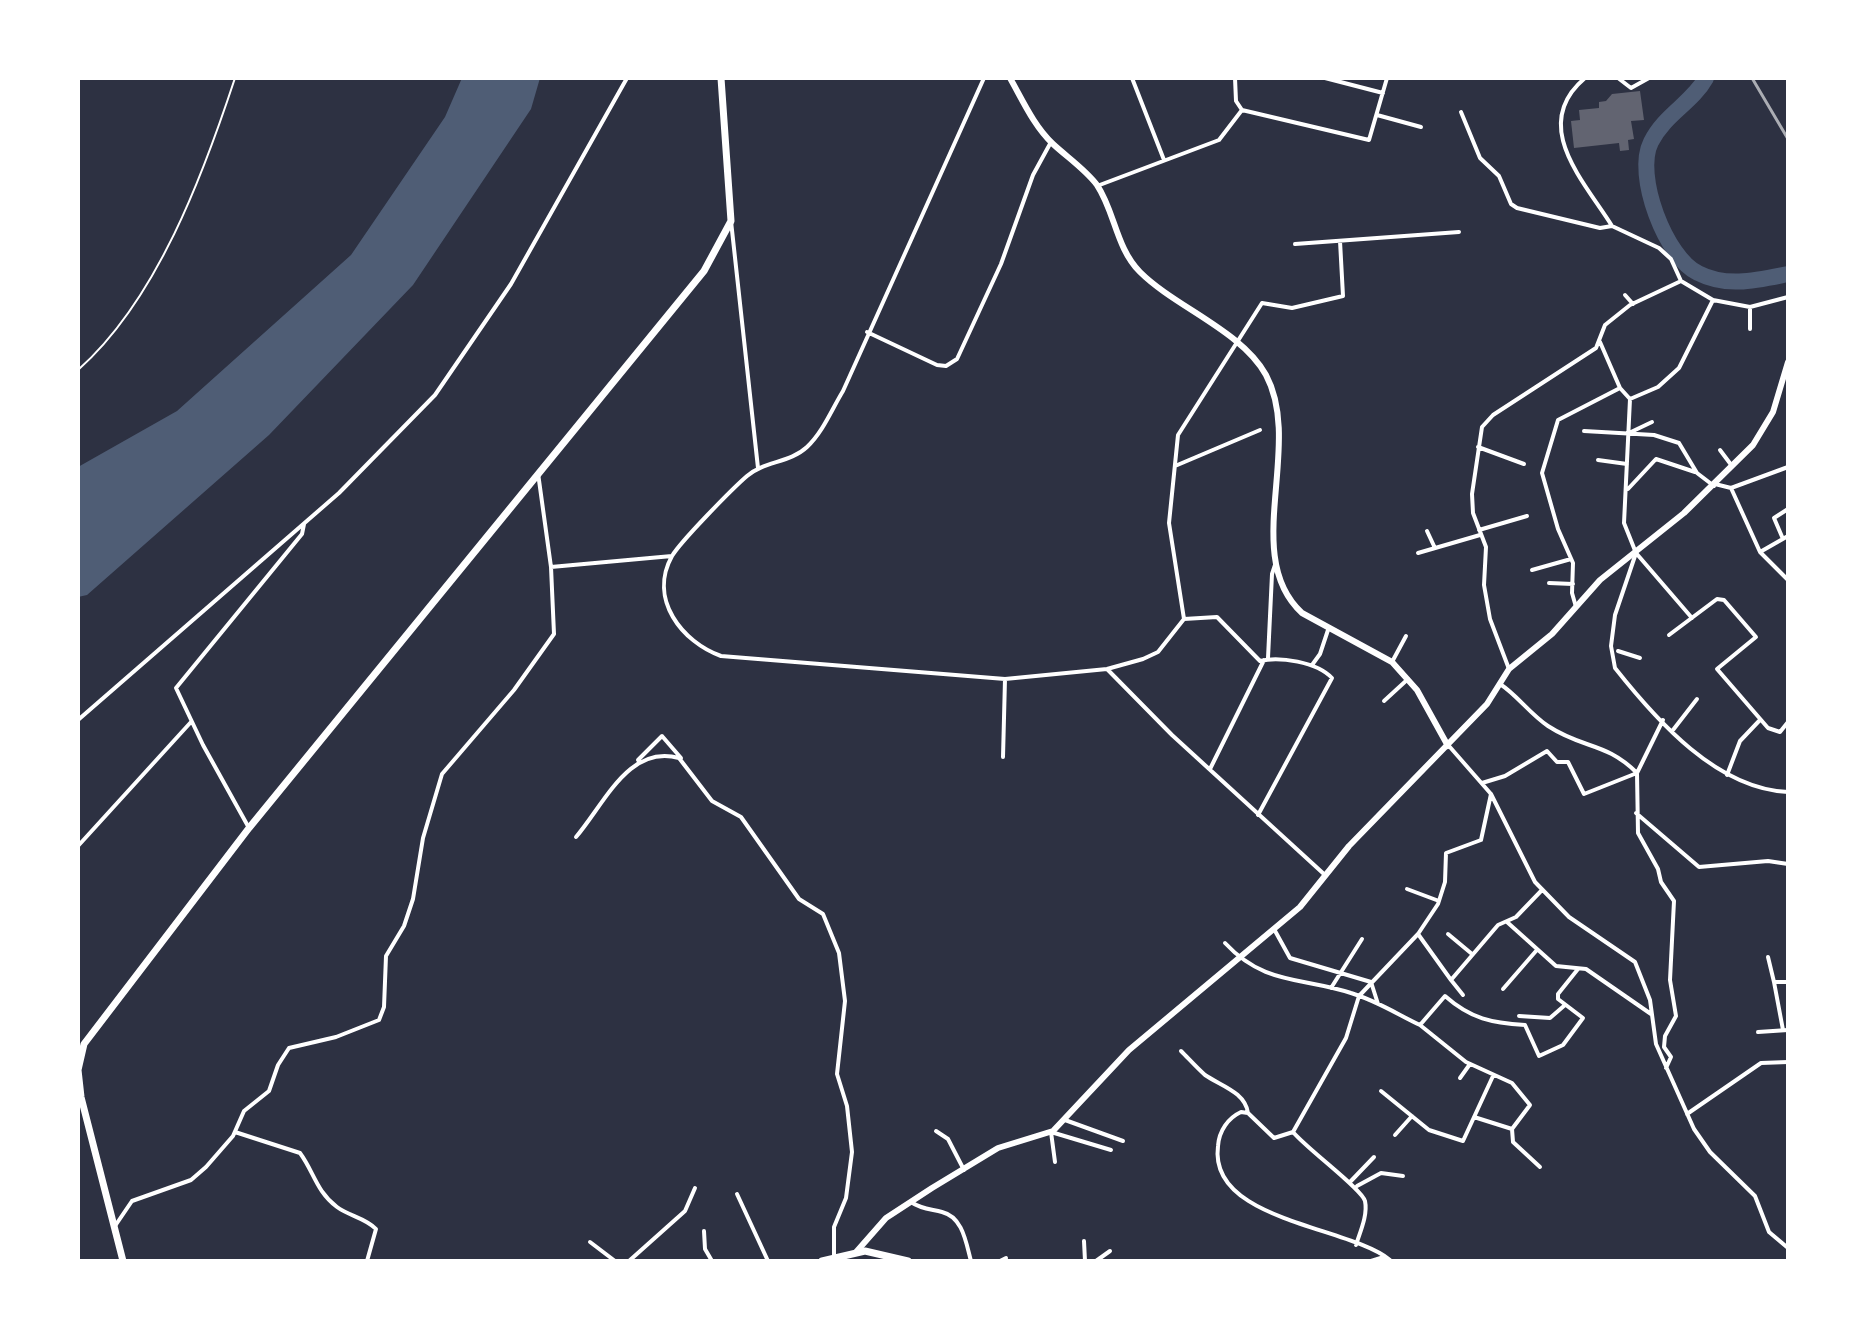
<!DOCTYPE html>
<style>
body{margin:0}
#map{position:relative;width:1866px;height:1339px;overflow:hidden;background:#2d3142;font-family:"PT Sans",sans-serif}
canvas{display:block}
.frame{position:absolute;inset:0;border:80px solid #fff;pointer-events:none}
</style>
<div id="map">
<canvas width="1866" height="1339"></canvas>
<div class="frame"></div>
</div>
<script>
const ctx = document.querySelector('canvas').getContext('2d');
ctx.lineJoin = 'round';
function paint(path, color) { ctx.fillStyle = color; ctx.fill(path, 'evenodd'); }
function trace(path, color, width, dash) { ctx.strokeStyle = color; ctx.lineWidth = width; ctx.lineCap = dash ? 'butt' : 'round'; ctx.setLineDash(dash || []); ctx.stroke(path); }
paint(new Path2D(`
 M462 78H540L531 109 413 285 269 435 87 595 78 597V467L177 411 351 255 445 117Z`), '#4f5d75');
trace(new Path2D(`
 M1706 78C1692 103 1665 114 1651 142 1634 175 1666 258 1698 273 1727 288 1758 280 1788 274`), '#4f5d75', 16);
paint(new Path2D(`
 M1640 91 1644 120 1631 121 1634 139 1628 140 1629 150 1620 151 1619 143 1574 148 1571 121 1580 120 1579 110 1599 108V102L1606 101 1612 94Z`), '#626471');
trace(new Path2D(`
 M78 370C157 300 203 175 235 78`), '#fff', 2);
trace(new Path2D(`
 M984 78 843 391C832 409 823 432 807 447 790 463 764 461 747 476 732 489 681 541 672 556 648 599 682 642 721 656L1005 679 1107 669 1143 659 1158 652 1184 619 1169 523 1178 435 1262 303 1292 308 1343 296 1340 241
 M1132 78 1164 160
 M1235 78 1236 101 1242 110 1369 140 1387 78
 M1325 78 1383 93
 M1585 78C1529 125 1584 181 1612 226
 M1618 78 1631 88 1649 78
 M1461 112 1480 158 1499 176 1511 204 1517 208 1600 228 1612 226 1659 248 1671 259 1681 281 1713 300 1750 307 1788 297
 M1377 115 1421 127
 M1097 186 1219 140 1242 110
 M731 221 758 468
 M1295 244 1459 232
 M1625 295 1633 304
 M1750 307V329
 M867 332 937 365 946 366 957 359 1001 264 1033 175 1051 142
 M1600 342 1620 388 1630 399 1624 523 1636 553 1615 615 1611 646 1615 668C1657 721 1717 789 1788 792
 M1630 399 1658 387 1679 368 1713 300
 M1584 431 1654 435 1679 443 1697 473 1714 486
 M1631 432 1652 422
 M1478 447 1524 464
 M1720 450 1732 466
 M1598 460 1627 464
 M1175 466 1260 430
 M1715 484 1731 488 1788 467
 M1731 488 1760 552 1788 580
 M1628 489 1656 459 1695 472
 M1479 530 1527 516
 M1427 531 1434 546
 M1783 539 1774 518 1788 509
 M1760 552 1788 536
 M1418 553 1480 535
 M1636 553 1692 618
 M551 567 672 556
 M1532 570 1571 559
 M1549 583 1573 584
 M1576 607 1572 593 1573 563 1558 529 1542 473 1558 420 1620 388
 M1184 619 1217 617 1260 661C1279 656 1317 662 1332 678L1258 815
 M1669 635 1717 599 1724 600 1756 637 1717 669 1768 728 1780 732 1788 722
 M1618 651 1640 658
 M1268 658 1272 574 1275 565
 M1392 662 1406 636
 M1312 665 1320 654 1329 627
 M1107 669 1172 735 1325 875
 M1509 669 1490 619 1484 585 1486 547 1473 513 1472 494 1482 427 1493 415 1596 348 1605 325 1630 305 1681 281
 M1500 684C1517 695 1530 714 1548 726 1583 749 1606 742 1637 773L1663 720
 M1384 701 1408 679
 M78 720 339 493 435 395 511 284 627 78
 M1673 730 1697 699
 M1449 746 1491 794 1535 882 1569 917 1635 962 1650 1000 1656 1044 1694 1129 1710 1152 1755 1196 1769 1232 1788 1248
 M1003 757 1005 679
 M638 760 662 736 681 758
 M1210 769 1264 660
 M1727 775 1740 741 1759 721
 M1482 783 1505 776 1547 751 1557 762H1568L1584 794 1637 773 1638 833 1658 869 1661 882 1674 901 1670 980 1676 1016 1665 1036 1664 1047 1671 1057 1666 1068
 M1636 813 1699 867 1768 861 1788 864
 M249 828 203 745 176 688 302 534 304 524
 M576 837C605 803 629 744 679 758L712 801 741 817 799 899 823 914 839 953 845 1001 837 1074 847 1106 852 1152 846 1198 834 1227V1256
 M78 846 191 722
 M1407 889 1439 901
 M1507 922 1556 966 1586 969 1651 1014
 M1274 929 1290 958 1371 982 1378 1004
 M1418 934 1451 980
 M1448 934 1472 954
 M1225 943C1264 985 1301 977 1351 993 1375 1000 1397 1014 1420 1025L1445 996C1471 1019 1492 1023 1525 1025L1539 1056 1563 1045 1583 1018 1558 999V994L1578 969
 M1768 957 1774 982
 M1331 988 1362 939
 M1503 989 1536 951
 M1463 995 1451 980 1498 925 1516 917 1542 890
 M1519 1016 1550 1018 1565 1005
 M1420 1025 1466 1062 1512 1083 1530 1105 1512 1129 1474 1117
 M1783 1030 1774 982H1788
 M1758 1032 1788 1030
 M1181 1051C1189 1059 1197 1068 1205 1075 1221 1086 1245 1092 1248 1113
 M1460 1078 1470 1064
 M1381 1091 1429 1130 1463 1141 1493 1076
 M1687 1114 1761 1063 1788 1062
 M1065 1120 1123 1141
 M1512 1129 1513 1142 1540 1167
 M936 1131 948 1139 964 1170
 M235 1132 300 1153C314 1172 316 1191 337 1207 349 1216 366 1218 376 1229L367 1261
 M1051 1132 1111 1150
 M1051 1132 1055 1162
 M1293 1132C1307 1149 1362 1189 1365 1201 1368 1215 1360 1232 1356 1245
 M1395 1135 1412 1116
 M1350 1182 1374 1157
 M1357 1186 1381 1173 1403 1176
 M737 1194 768 1261
 M911 1202C921 1209 930 1209 942 1212 963 1217 966 1243 971 1261
 M115 1226 132 1201 191 1180 206 1167 233 1136 244 1111 269 1091 278 1065 289 1048 336 1037 379 1020 384 1007 386 956 404 926 413 899 423 838 442 774 514 690 554 634 551 567 538 473
 M704 1231 705 1249 712 1261
 M1084 1241 1085 1261
 M590 1242 615 1261
 M1390 1260C1349 1226 1208 1221 1218 1146 1219 1131 1228 1118 1241 1112L1248 1113 1274 1138 1293 1132 1346 1038 1359 996 1418 934 1438 904 1445 882 1446 853 1481 840 1491 794
 M629 1261 685 1211 695 1188
 M1000 1261 1006 1258
 M1096 1261 1110 1251
 M1371 1261 1384 1257`), '#fff', 4);
trace(new Path2D(`
 M1010 78C1023 101 1034 126 1053 144 1067 157 1086 170 1097 185 1115 212 1116 248 1140 272 1175 307 1242 331 1266 375 1304 446 1240 556 1302 613L1392 662 1417 690 1448 746`), '#fff', 6);
trace(new Path2D(`
 M857 1251 886 1218 932 1188 998 1148 1053 1131 1129 1050 1300 907 1349 846 1487 704 1509 669 1552 634 1600 580 1684 513 1753 445 1773 412 1788 362`), '#fff', 6);
trace(new Path2D(`
 M123 1261 81 1097 78 1070 84 1044 249 828 704 271 731 221 721 78
 M822 1261 865 1251 908 1261`), '#fff', 7);
trace(new Path2D(`
 M1752 78 1788 139`), '#abadb3', 3);
</script>
